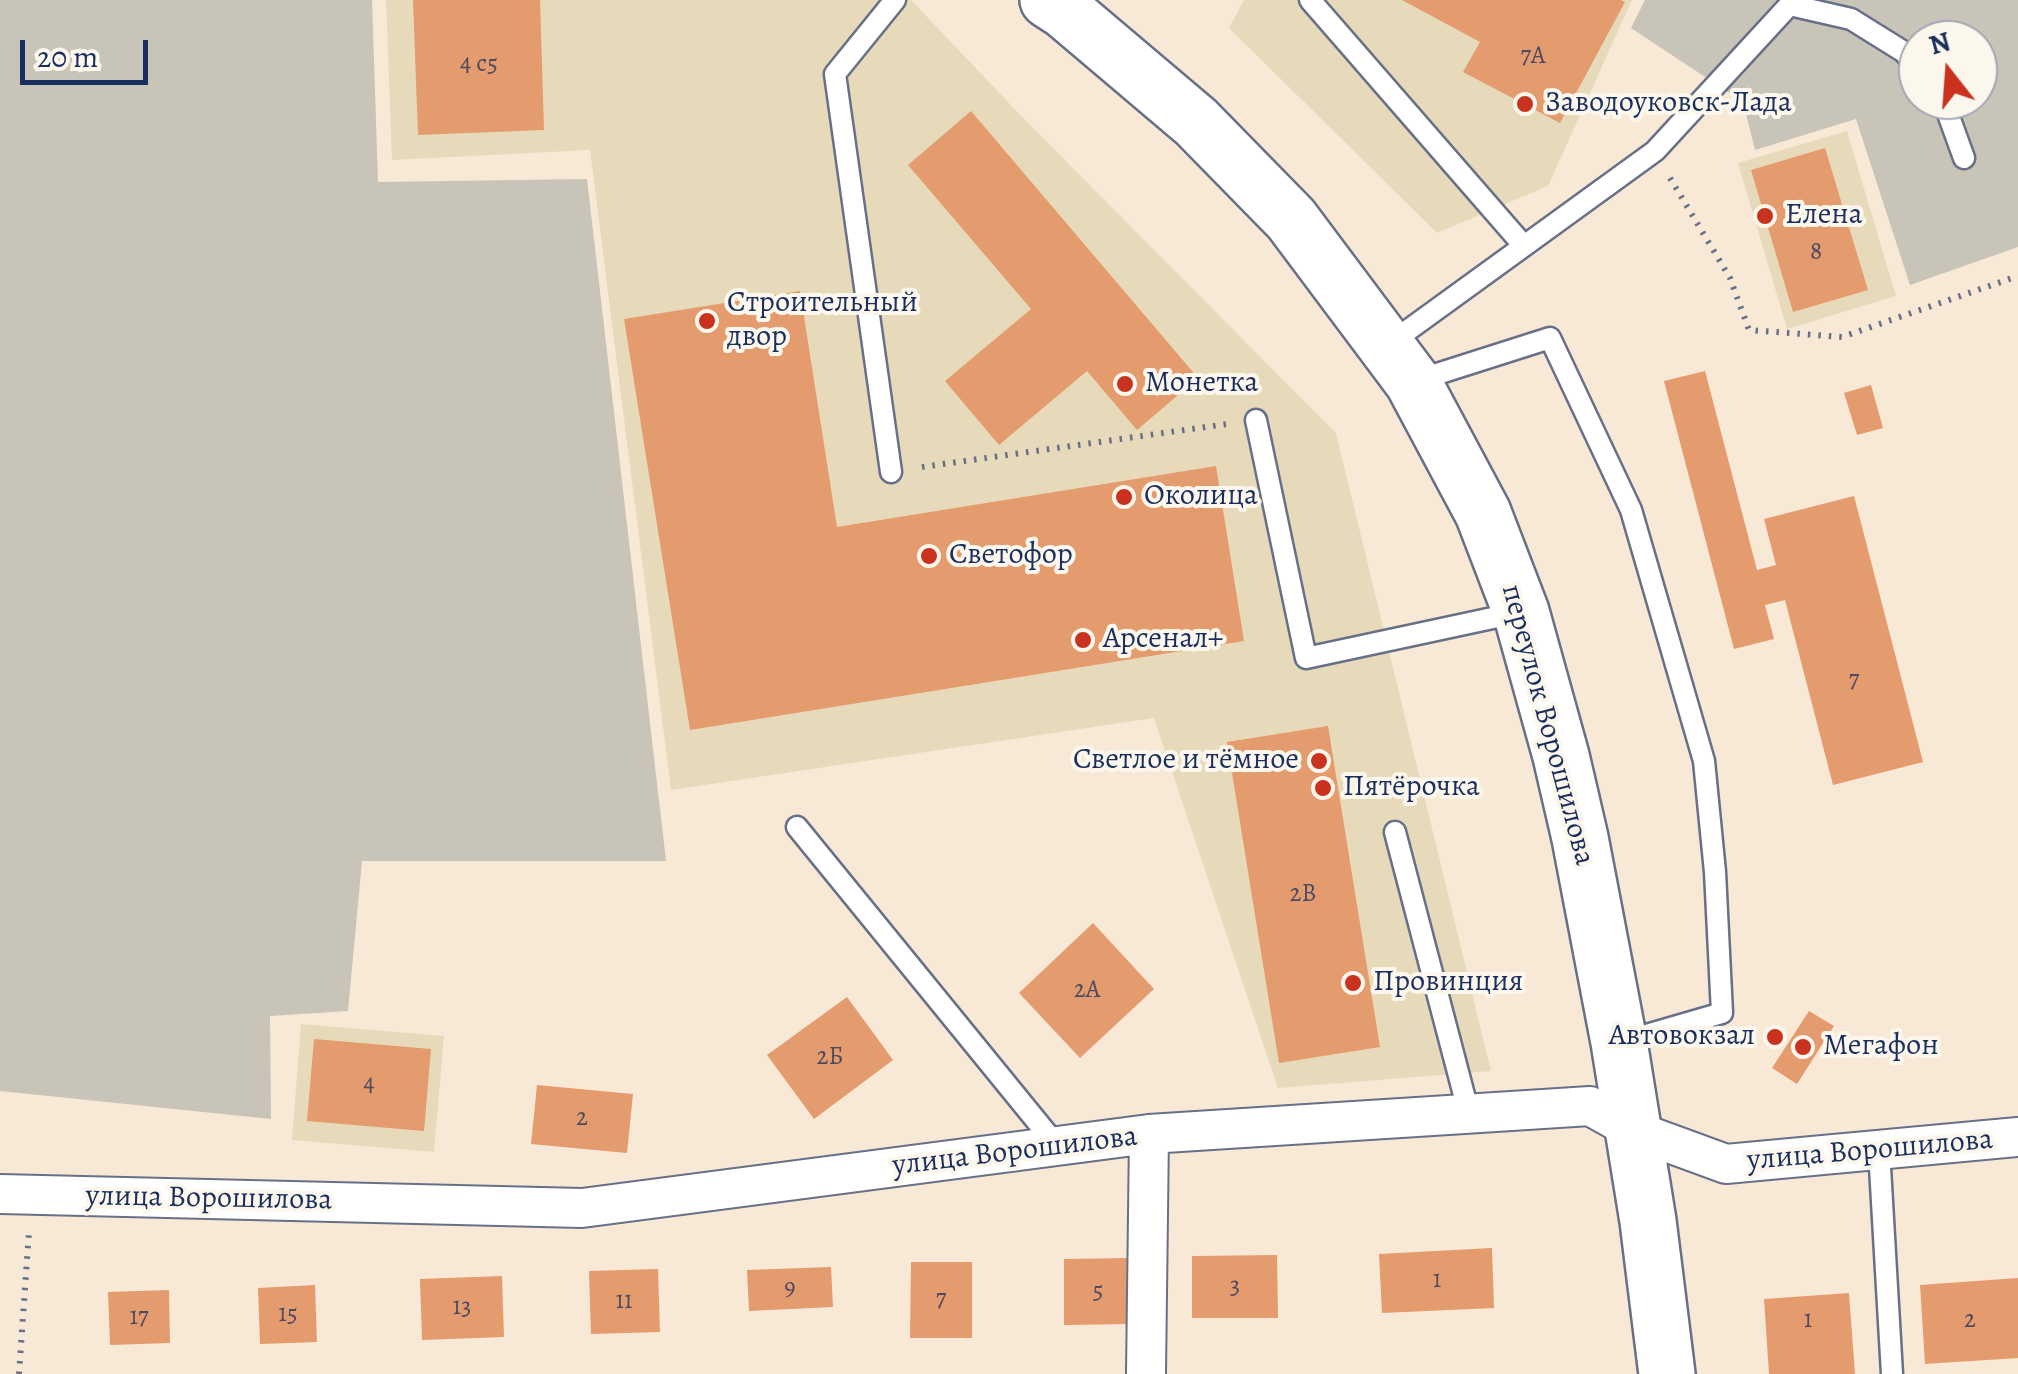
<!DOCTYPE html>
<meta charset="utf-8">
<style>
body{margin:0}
#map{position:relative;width:2018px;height:1374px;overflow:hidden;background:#f8e9d6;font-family:Alegreya,serif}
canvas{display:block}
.north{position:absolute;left:1898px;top:20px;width:100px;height:100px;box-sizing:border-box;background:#fbf7ec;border:2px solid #a1a7b3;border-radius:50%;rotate:343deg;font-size:28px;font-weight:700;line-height:40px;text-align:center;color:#1b2f5e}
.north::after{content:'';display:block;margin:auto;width:35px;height:45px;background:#c8321e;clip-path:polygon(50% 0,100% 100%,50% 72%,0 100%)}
.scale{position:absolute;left:20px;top:40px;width:128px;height:45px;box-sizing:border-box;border:5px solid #1b2f5e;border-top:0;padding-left:12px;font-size:30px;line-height:35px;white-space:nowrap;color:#1b2f5e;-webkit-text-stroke:8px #fbf7ec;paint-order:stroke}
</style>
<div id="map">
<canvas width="2018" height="1374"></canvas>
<div class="north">N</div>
<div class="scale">20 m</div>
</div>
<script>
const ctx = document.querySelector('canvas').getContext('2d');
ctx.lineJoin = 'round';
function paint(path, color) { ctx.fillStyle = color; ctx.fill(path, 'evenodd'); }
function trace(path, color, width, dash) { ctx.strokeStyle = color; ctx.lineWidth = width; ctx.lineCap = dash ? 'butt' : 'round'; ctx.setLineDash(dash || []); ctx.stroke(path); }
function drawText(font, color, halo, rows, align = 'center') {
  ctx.font = font + ' Alegreya,serif'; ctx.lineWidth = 8; ctx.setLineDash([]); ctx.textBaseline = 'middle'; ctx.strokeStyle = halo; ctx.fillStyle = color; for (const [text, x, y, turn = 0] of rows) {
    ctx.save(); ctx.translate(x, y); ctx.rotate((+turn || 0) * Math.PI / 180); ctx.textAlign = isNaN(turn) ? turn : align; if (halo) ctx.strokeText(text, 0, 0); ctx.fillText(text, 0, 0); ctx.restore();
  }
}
paint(new Path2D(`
 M386 0H911L1029 124 1336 433 1491 1071 1278 1088 1154 718 671 790 590 150 392 160Z
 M1244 0H1632L1548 186 1437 233 1229 28Z
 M1847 131 1896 296 1787 329 1738 163Z
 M301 1024 444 1036 434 1152 292 1140Z`), '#e7daba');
paint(new Path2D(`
 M0 0H372L378 182 587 179 666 861H362L348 1011 270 1016 271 1119 0 1091Z
 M1645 0H2018V247L1910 285 1856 119 1755 150 1743 102 1631 28ZM1918 40H1978V100H1918Z`), '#c8c4b8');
paint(new Path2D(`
 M413 0H540L544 130 418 135Z
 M1402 0H1621L1625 2 1560 123 1463 72 1480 42Z
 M971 111 1198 378 1137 430 1087 371 999 445 945 381 1031 309 908 165Z
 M1825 148 1868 290 1793 312 1751 170Z
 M800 291 837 527 1216 466 1244 641 690 730 624 319Z
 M1705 371 1757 570 1776 565 1764 519 1854 496 1923 762 1833 785 1785 600 1765 605 1774 639 1734 649 1664 381Z
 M1871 385 1883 428 1857 435 1844 393Z
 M1328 726 1380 1047 1279 1063 1227 742Z
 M1093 923 1154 989 1080 1058 1019 993Z
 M847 997 893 1060 814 1119 767 1055Z
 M1809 1011 1834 1026 1797 1084 1772 1068Z
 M314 1039 431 1049 424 1131 307 1121Z
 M537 1085 633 1094 627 1153 531 1144Z
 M1492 1248 1494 1308 1382 1313 1379 1254Z
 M1277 1255 1278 1318H1192V1256Z
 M1132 1258V1324L1064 1325V1259Z
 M911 1262H972V1338H910Z
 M831 1267 833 1307 749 1311 747 1270Z
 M658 1269 660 1332 591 1334 589 1271Z
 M502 1276 504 1337 422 1340 420 1279Z
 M2018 1278V1358L1925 1364 1920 1285Z
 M315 1285 317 1342 260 1344 258 1288Z
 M169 1290 170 1343 110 1345 108 1292Z
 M1849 1293 1855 1374H1769L1764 1299Z`), '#e49b6e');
const lane = new Path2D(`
 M1310 0 1524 246
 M1790 5 1851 19 1904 52 1918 69
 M1943 100 1964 158
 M1389 344 1655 151 1794 0
 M1415 381 1550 338 1631 510 1704 761 1715 872 1722 1013 1622 1042
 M1256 420 1306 658 1516 613
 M891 472 835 74 895 0
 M797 827 1057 1146
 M1395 832 1469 1114
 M1879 1150 1892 1374`);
const street = new Path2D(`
 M0 1194 582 1208 1149 1134 1590 1106 1633 1130 1726 1164 2018 1137
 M1146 1374 1149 1134`);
const primary = new Path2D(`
 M1048 0 1065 11 1196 122 1291 219 1413 382 1483 513 1521 612 1561 756 1580 838 1619 1042 1648 1221 1667 1374`);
trace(lane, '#687088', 25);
trace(street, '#687088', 42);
trace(primary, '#687088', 60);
trace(new Path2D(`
 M1670 178 1730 278 1749 330 1842 337 2018 276
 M922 467 1227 424
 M19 1374 29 1231`), '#687088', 6, [2.5, 8]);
trace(lane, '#fff', 20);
trace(street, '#fff', 38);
trace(primary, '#fff', 55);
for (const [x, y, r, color] of [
 [1525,104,10,"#c8321e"],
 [1765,216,10,"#c8321e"],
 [707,321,10,"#c8321e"],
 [1125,384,10,"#c8321e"],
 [1124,497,10,"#c8321e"],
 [929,556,10,"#c8321e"],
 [1083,640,10,"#c8321e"],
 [1319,761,10,"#c8321e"],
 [1323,788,10,"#c8321e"],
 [1353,983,10,"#c8321e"],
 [1775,1037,10,"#c8321e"],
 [1803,1047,10,"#c8321e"]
]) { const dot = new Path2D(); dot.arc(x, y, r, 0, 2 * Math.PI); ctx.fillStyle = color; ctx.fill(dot); trace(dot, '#fbf7ec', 4); }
drawText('25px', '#4d4a62', null, [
 ["7А",1533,57],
 ["4 с5",479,65],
 ["8",1816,253],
 ["7",1854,681],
 ["2В",1303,895],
 ["2А",1087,991],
 ["2Б",830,1058],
 ["4",369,1085],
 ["2",582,1119],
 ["1",1437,1281],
 ["3",1235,1287],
 ["9",790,1289],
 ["5",1098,1292],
 ["7",941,1300],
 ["11",624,1302],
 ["13",462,1308],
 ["15",288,1315],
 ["17",139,1318],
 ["1",1808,1321],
 ["2",1970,1321]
]);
drawText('30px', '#1b2f5e', '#fbf7ec', [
 ["Заводоуковск-Лада",1545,104],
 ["Елена",1785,216],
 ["Строительный",727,304],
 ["двор",727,338],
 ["Монетка",1145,384],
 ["Околица",1144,497],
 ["Светофор",949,556],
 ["Арсенал+",1103,640],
 ["Светлое и тёмное",1299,761,"right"],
 ["Пятёрочка",1343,788],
 ["Провинция",1373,983],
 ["Автовокзал",1755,1037,"right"],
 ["Мегафон",1823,1047]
], 'left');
drawText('30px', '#1b2f5e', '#fbf7ec', [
 ["переулок Ворошилова",1547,725,75],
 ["улица Ворошилова",1870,1151,-5],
 ["улица Ворошилова",1015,1152,-7],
 ["улица Ворошилова",209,1199,1]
]);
</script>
